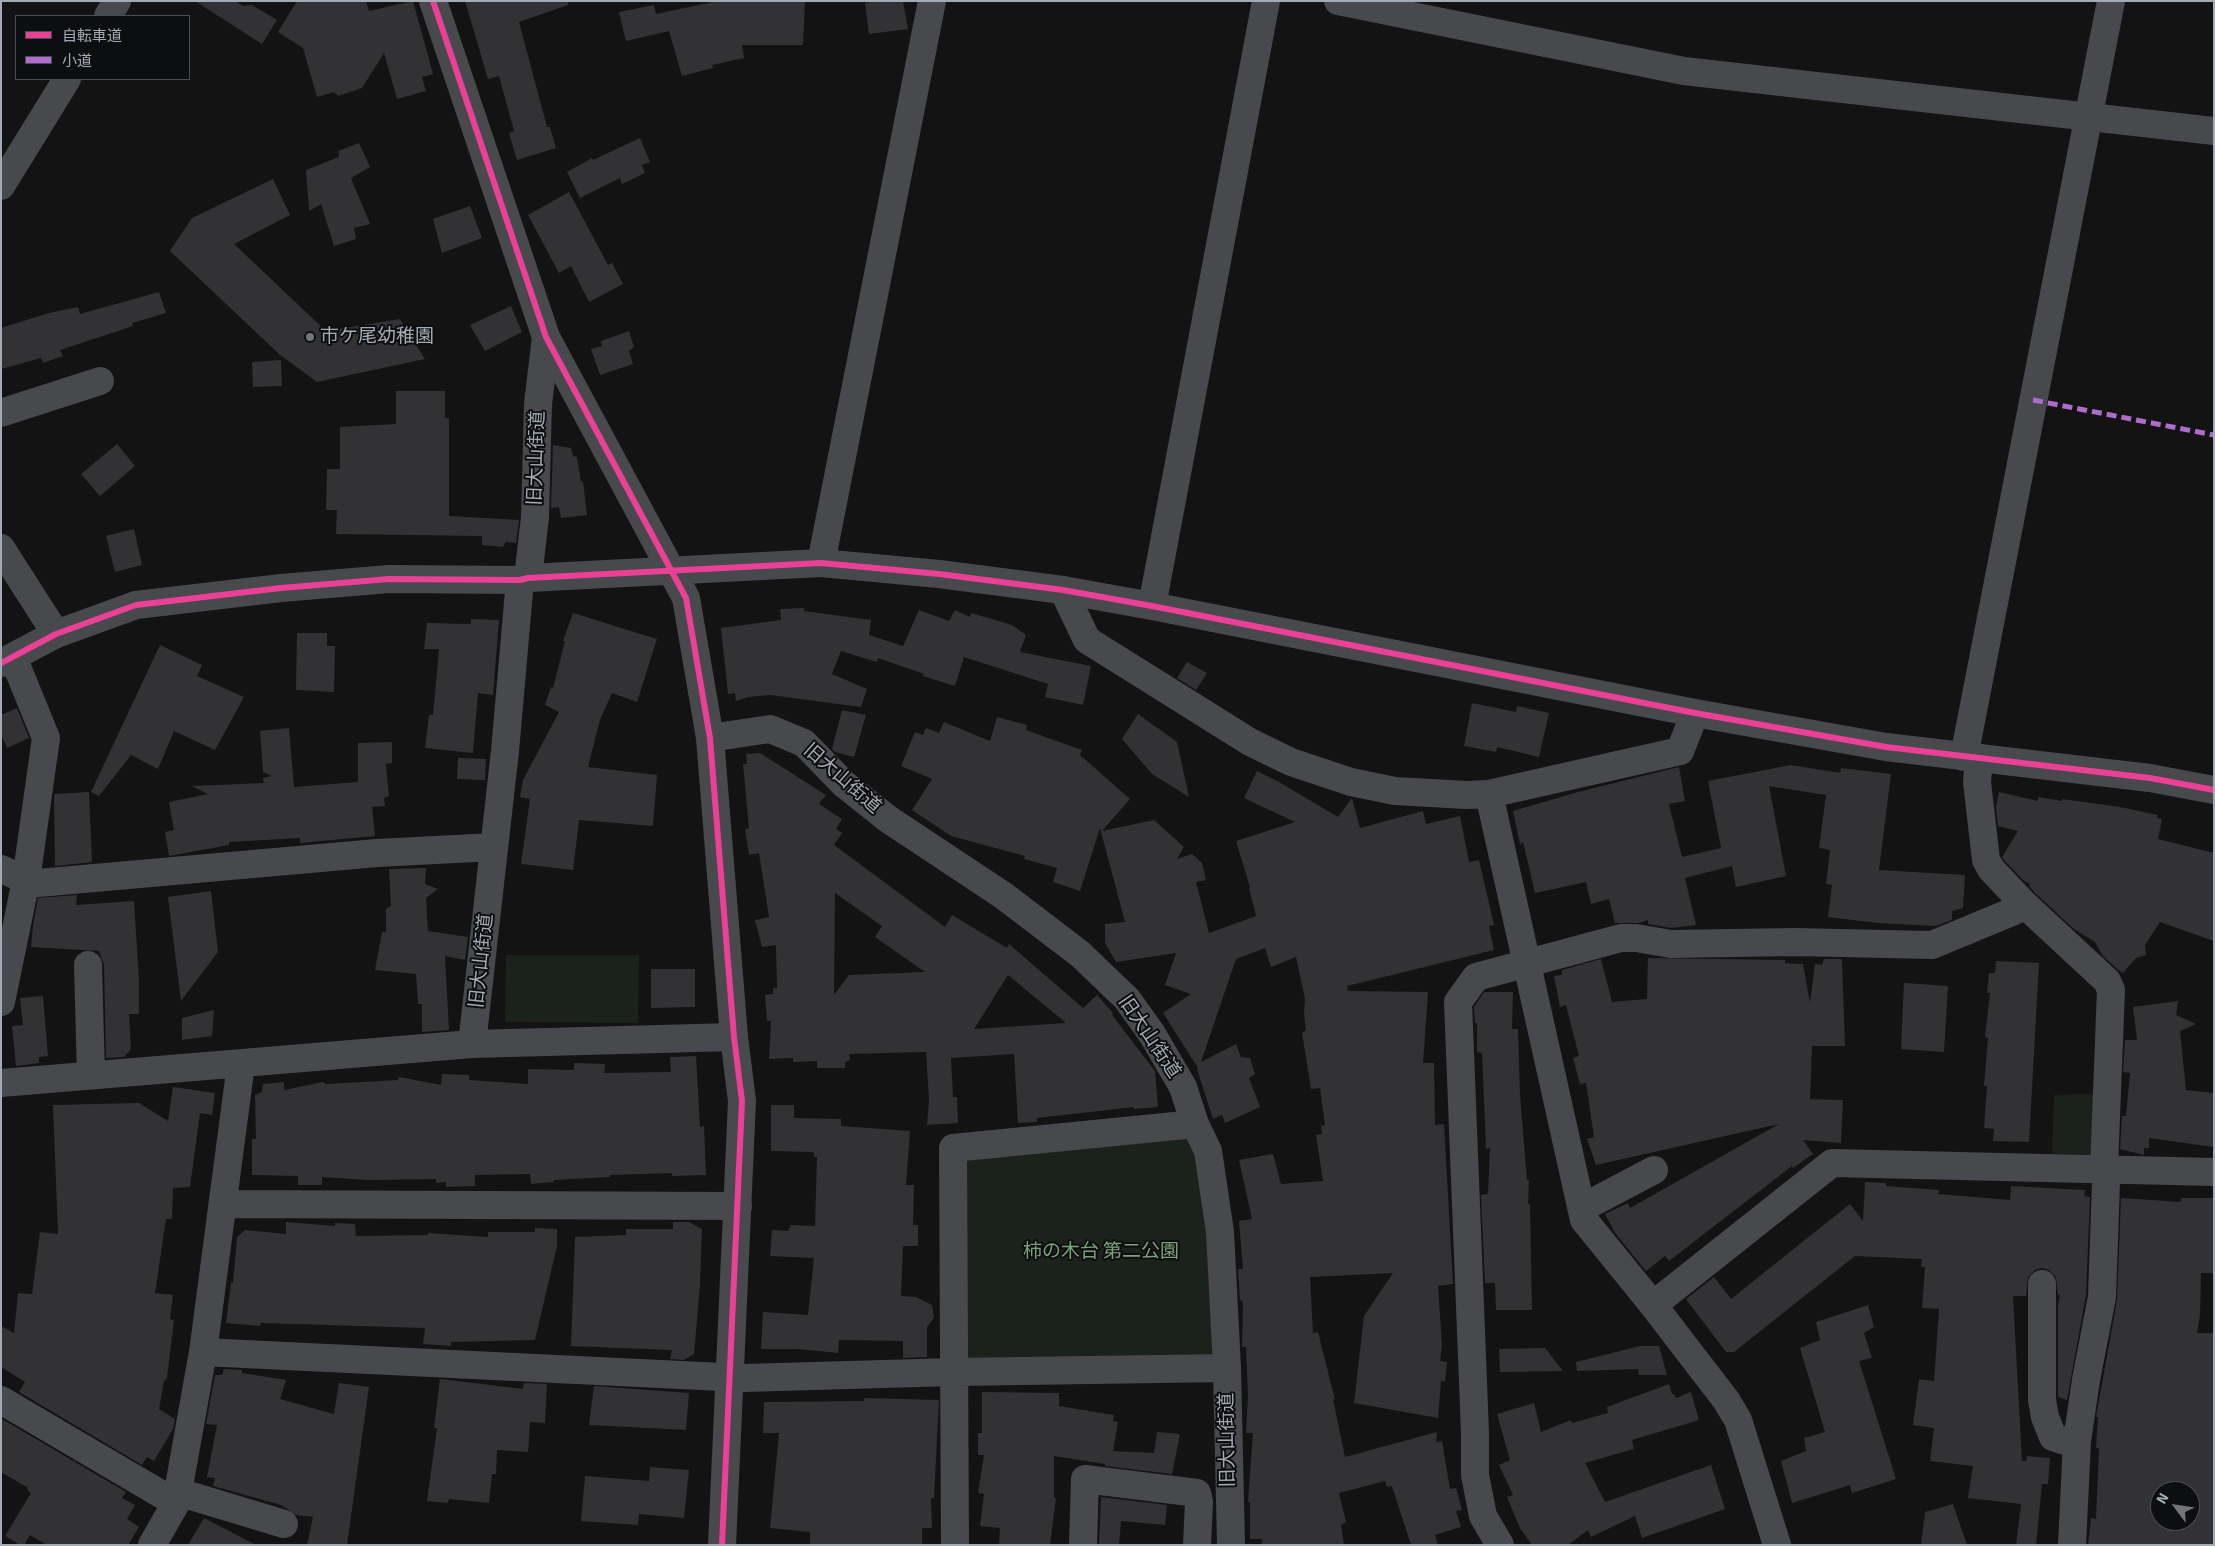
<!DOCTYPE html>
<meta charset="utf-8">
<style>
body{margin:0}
#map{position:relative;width:2215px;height:1546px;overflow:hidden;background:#131313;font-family:Signika,"Noto Sans JP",sans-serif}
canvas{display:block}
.frame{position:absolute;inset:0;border:2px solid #a3abb6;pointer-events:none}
.legend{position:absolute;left:15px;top:15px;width:175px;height:65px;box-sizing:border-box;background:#0d0e0f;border:1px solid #494d52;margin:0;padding:6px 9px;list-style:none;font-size:15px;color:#a3abb6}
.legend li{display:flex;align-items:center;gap:10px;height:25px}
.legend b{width:25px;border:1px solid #494d52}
.north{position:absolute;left:2150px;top:1481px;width:50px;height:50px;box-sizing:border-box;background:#0d0e0f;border:1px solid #494d52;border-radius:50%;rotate:301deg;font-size:14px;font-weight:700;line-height:20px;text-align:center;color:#a3abb6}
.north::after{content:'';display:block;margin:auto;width:18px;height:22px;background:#71767d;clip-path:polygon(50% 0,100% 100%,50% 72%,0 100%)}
</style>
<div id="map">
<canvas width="2215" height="1546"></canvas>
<div class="frame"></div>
<ul class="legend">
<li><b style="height:6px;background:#ea4096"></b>自転車道</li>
<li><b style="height:6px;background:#b06ccc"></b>小道</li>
</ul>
<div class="north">N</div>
</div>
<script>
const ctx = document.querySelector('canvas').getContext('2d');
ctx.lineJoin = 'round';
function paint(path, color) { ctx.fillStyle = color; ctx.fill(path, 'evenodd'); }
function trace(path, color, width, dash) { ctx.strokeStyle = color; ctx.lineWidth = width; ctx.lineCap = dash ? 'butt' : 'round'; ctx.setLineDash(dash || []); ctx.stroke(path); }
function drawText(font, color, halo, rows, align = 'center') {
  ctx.font = font + ' Signika,"Noto Sans JP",sans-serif'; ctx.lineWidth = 4; ctx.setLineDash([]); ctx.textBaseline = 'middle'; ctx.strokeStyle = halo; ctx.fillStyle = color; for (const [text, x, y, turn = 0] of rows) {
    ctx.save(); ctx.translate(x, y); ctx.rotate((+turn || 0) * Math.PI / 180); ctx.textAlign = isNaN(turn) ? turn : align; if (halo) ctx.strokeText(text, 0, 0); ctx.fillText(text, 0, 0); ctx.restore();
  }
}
paint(new Path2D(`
 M506 955H639L638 1023 505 1022Z
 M2097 1094 2098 1141 2088 1158 2052 1160 2054 1095Z
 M1195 1124 1227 1368 954 1372 953 1148Z`), '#1b221b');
paint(new Path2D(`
 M195 1H235L243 6 252 5 277 20 262 44Z
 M297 1H366L369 11 413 1 433 74 422 77 426 91 397 99 384 53 362 88 338 96 334 92 317 97 303 48 278 32Z
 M465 1H568V5L519 22 547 127H550L556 148 517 160 509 133 514 131 499 76 488 79Z
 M718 1H805L803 45H742L744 58 712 65 713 68 682 76 669 31 626 41 619 12 654 5 656 14Z
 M876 1H903L908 29 869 34 865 3Z
 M640 138 650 162 642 165 645 173 622 184 620 178 580 198 567 172 592 158 593 160Z
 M359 143 370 167 351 178 370 224 354 228 356 239 334 246 321 204 309 211 306 170 339 157 338 151Z
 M273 179 290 215 234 244 326 331 400 319 425 359 317 382 279 354 170 251 192 218Z
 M569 192 608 265 612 263 623 284 589 302 571 266 559 273 528 215Z
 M470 206 482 238 442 253 433 219Z
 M159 292 166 313 132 323 133 326 60 350 63 356 43 363 41 358 1 369V328L49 313 78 307 80 314Z
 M511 306 522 332 485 351 470 325Z
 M629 331 634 347 629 351 633 364 600 375 591 349 602 346 601 341Z
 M281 360 282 386 253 387 252 362Z
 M396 391H445V418H449V516L519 520 516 543 506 542 503 547 482 545V536L336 534 337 510H326L327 469H340V427L396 424Z
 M117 444 135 466 100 496 81 474Z
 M553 445 571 448 573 456 577 457 581 482 583 481 587 515 561 518 559 507 551 508Z
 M134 529 142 565 115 572 106 536Z
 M804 608V611L871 620 869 635 903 646 919 610 949 621 955 610 970 617 971 613 1012 625 1026 635 1020 652 1091 666 1083 705 1045 697 1048 684 964 657 955 686 923 676 924 674 878 658 877 662 841 651 832 674 867 689 861 707 770 695 748 697 736 701 735 693 728 694 721 628 781 620 780 609Z
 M573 613 657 639 637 702 612 693 600 720 588 767 657 775 653 826 579 820 573 870 521 864 530 799 520 797 523 780 559 712 545 705 551 687 553 688 565 641H563Z
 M471 619 499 620 493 695 478 693 473 753 425 748 429 715H433L439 649H424L427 623 471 624Z
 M297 633H327V646H335L334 692 296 690Z
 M160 645 202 665 197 676 244 697 215 750 174 731 158 769 131 755 99 796 91 792Z
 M1187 662 1207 673 1196 690 1177 678Z
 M1472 703 1516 712 1517 706 1549 713 1539 757 1497 747 1496 752 1464 746Z
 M17 708 29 738 7 748 1 735V715Z
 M842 710 866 715 854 757 835 752 832 749Z
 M1138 714 1177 742 1189 797 1152 774 1122 739Z
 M997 717 1027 725 1026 730 1082 750 1080 755 1130 799 1102 831 1154 820 1184 847 1177 859 1192 854 1202 863 1206 880 1196 882 1209 933 1256 916 1249 888 1250 887 1236 841 1295 822 1244 798 1257 771 1279 782 1338 817 1352 798 1360 828 1423 811 1426 824 1460 816 1469 862 1479 860 1494 925 1489 926 1494 950 1347 986 1348 991 1428 992 1423 1063H1434L1435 1125 1444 1124 1453 1284 1438 1286 1442 1346 1440 1361 1447 1362 1445 1382 1441 1381 1438 1418 1354 1403 1364 1316 1393 1273 1310 1277 1313 1333 1318 1332 1335 1400 1333 1399 1345 1457 1437 1432 1436 1442 1442 1441 1450 1489 1456 1488 1462 1510 1456 1511 1461 1527 1435 1535 1438 1545H1411L1392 1486 1387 1487 1385 1481 1339 1493 1346 1522 1341 1525 1344 1545H1262V1539H1250V1502H1248L1253 1433H1246L1248 1395 1246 1347H1242L1243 1302 1240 1300 1238 1269H1243L1239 1221 1252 1219 1239 1160 1273 1154 1281 1184 1323 1181 1316 1135 1322 1134 1321 1126 1325 1125 1320 1088 1311 1089 1302 1033 1306 1030 1304 1014 1305 999 1296 957 1271 967 1265 948 1236 959 1201 1062 1236 1044 1241 1057 1250 1058 1255 1074 1249 1078 1260 1107 1225 1123 1222 1115 1213 1119 1197 1069 1198 1068 1163 1013 1191 994 1165 985 1176 953 1116 962 1105 943V924L1125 922 1100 828 1080 891 1053 882 1057 868 1024 859 1025 856 951 836 912 810 932 779 901 766 915 732 923 735 926 728 939 733 944 722 990 741Z
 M289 728 294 787 358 782V743L392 742V763L386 764 389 796 384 798 385 806 372 807 375 836 300 843V838L229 842V845L169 856 165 832 174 830 169 802 208 794 192 786 264 783 263 778 272 776 263 772 260 731Z
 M760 753 826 795 819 804 842 819 836 829 842 833 834 845 945 927 952 915 1007 948 1009 944 1083 1008 1097 995 1113 1013 1112 1015 1155 1071 1158 1107 1134 1109V1107L1037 1118V1122L1018 1123 1014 1054 951 1058 953 1097H957L958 1123 927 1125 929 1099 926 1052 849 1054 850 1060 845 1062V1068H817V1061L793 1062V1058L769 1059 771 1021H767L765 995 773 994V988H777L776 945 762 947 755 920 769 917 759 853 749 855 745 829 749 828 743 764H747L746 754ZM835 893 882 926 875 937 925 972 849 975 834 995ZM1008 975 1066 1023 974 1029Z
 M458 758 486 759 485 780 457 779Z
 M1791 765 1840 773 1841 768 1891 774 1879 870 1965 875 1963 908 1952 911V920L1936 926 1878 923 1828 917 1832 885 1826 884 1830 850 1819 848 1826 795 1769 786 1786 876 1736 887 1732 866 1685 878 1696 925 1672 928 1648 924V920L1639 923H1615L1609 899 1591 904 1586 882 1535 893 1523 842 1520 844 1513 811 1578 792 1679 767 1685 801 1669 804 1682 857 1721 848 1708 781Z
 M89 792 92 862 55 866 54 794Z
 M1999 792 2038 801V797L2062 801V799L2120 807 2158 815 2157 818 2162 819 2158 839 2214 853V941L2160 922 2145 945 2146 955 2136 958 2123 973 2117 969 2103 956 2095 942 2074 929 2035 893 2029 886 2030 884 2023 880 2004 860 2002 857 2018 831 1998 826 1996 807Z
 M426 868 425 884 438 889 426 898 428 931 468 937 465 960 445 956 449 1030 422 1032V1004H418L416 974 375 970 382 932H386V909L391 906 389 869Z
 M211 891 218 952 181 1001 168 897Z
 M77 895 76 905 134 901 139 981V1014H129L131 1049 124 1057 106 1058 104 965 99 951 31 947 33 926 38 898Z
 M1648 958 1785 960V963L1803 964 1810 1003 1815 964 1822 965 1824 959H1842L1845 1046H1812L1810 1099 1843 1100 1841 1143 1803 1140 1813 1154 1793 1168 1792 1166 1669 1261 1665 1256 1646 1271 1615 1233 1605 1214 1628 1203 1630 1208 1779 1124 1596 1165 1587 1139 1594 1137 1586 1083 1580 1084 1573 1058 1579 1056 1566 1005 1560 1007 1554 976 1562 975V970L1601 959 1612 1002 1647 999Z
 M1996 961 2039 963 2029 1142 1993 1141 1994 1129 1984 1128 1987 1086H1984L1988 1038 1985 1037 1990 993H1987L1989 973H1995Z
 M651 969H695V1007L651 1008Z
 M1904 983 1948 986 1944 1052 1901 1049Z
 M1484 992H1513L1512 1029H1518L1520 1096 1527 1180H1529L1528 1204H1530L1532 1310H1496L1495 1283H1485L1481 1195 1488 1194 1490 1148 1486 1149 1482 1053 1477 1052V1023H1475L1474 1007Z
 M43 996 48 1056 39 1057V1063L16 1066 12 1026 23 1025 20 998Z
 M2178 1001 2176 1015 2196 1024 2180 1031 2186 1090 2214 1093V1147L2149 1138V1148H2144V1155L2120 1149 2122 1116H2126L2130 1073 2123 1072 2125 1040H2137L2133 1007Z
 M214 1010 212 1036 182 1040V1018Z
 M696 1056 700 1127 704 1126 706 1175 672 1176V1173L610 1175V1177L554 1180V1182L531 1184 530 1174 475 1175V1186L446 1187V1182L436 1183V1179L367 1180 322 1177V1185H298V1176L252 1175V1139H256L255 1095 262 1092 263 1084 284 1082V1090L323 1082 326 1084 398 1080 399 1077 441 1085 442 1074 469 1075V1080L528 1084V1069L574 1070V1063L605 1064 604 1073 671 1072 670 1057Z
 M173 1087 215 1093 212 1115 200 1113 190 1187 173 1188 172 1219H166L155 1293 173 1295 170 1319 174 1320 167 1378 164 1381 159 1409 175 1419 173 1429 154 1461 147 1457 142 1465 19 1392 25 1382 1 1367V1326L14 1333 18 1293 32 1294 40 1232 58 1234 53 1105 139 1103 168 1121Z
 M771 1105H794V1118L841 1119V1126L910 1131 906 1185H914L913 1225H918V1246H903L901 1296 916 1297 932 1305 934 1318 927 1327V1357L903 1358V1341L839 1340 838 1353 798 1349H761L763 1312 808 1315 814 1258 770 1256 772 1230 788 1231 791 1225 815 1226 817 1157H814V1152L771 1151Z
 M1865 1182 1886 1183V1186L1939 1190 1938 1194 2010 1200 2011 1186 2085 1190 2084 1196 2090 1197 2086 1295 2067 1400 2058 1397V1305L2060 1295H2058L2056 1277 2049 1270 2042 1268 2035 1270 2028 1277 2026 1296H2013L2022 1461H2026L2027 1456 2050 1458 2048 1484H2042L2036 1545H2016L2021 1504 1968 1498 1973 1466 1930 1461 1934 1428 1913 1425 1919 1379 1934 1381 1939 1309 1922 1308 1925 1267H1921L1922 1259 1855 1256 1734 1352H1726L1686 1299 1714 1277 1731 1299 1850 1204 1863 1221Z
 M2121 1198 2181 1202V1198H2214L2213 1273H2201L2200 1315 2197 1333H2214V1545H2088L2091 1518 2096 1519 2099 1448H2096L2098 1417H2096L2117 1300ZM2160 1491H2190V1521H2160Z
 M286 1222 335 1226V1223L355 1224 356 1236 428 1235V1233L488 1237V1232H535V1228L557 1229V1246L535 1340 451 1342V1346L423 1344 425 1328 261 1323 260 1326 226 1323 231 1283H233L237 1237 245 1230 286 1234Z
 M673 1222H689L702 1229 700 1285 694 1354 684 1360 670 1359 672 1350 571 1346 575 1237 626 1235V1229H673Z
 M1868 1305 1874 1327 1864 1333 1872 1358 1859 1361 1896 1479 1852 1493 1850 1485 1792 1503 1781 1461 1806 1451 1804 1438 1825 1432 1800 1348 1820 1340 1816 1322Z
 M1640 1346H1659L1667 1375H1639L1638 1369 1577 1371 1576 1362Z
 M1545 1348 1563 1371 1500 1372 1499 1349Z
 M224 1369 242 1370V1373L286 1380 280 1399 334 1414 339 1383 369 1387 347 1545H307L313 1517 296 1515 281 1505 213 1486 215 1478 207 1477 217 1425 206 1424 215 1375H222Z
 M440 1379 523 1389 524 1383 547 1384 545 1423 530 1422 528 1452 497 1450 496 1474H492L489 1503 449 1499 448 1503 427 1501 437 1428H434Z
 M1669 1384 1672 1394H1674L1676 1398 1691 1392 1699 1420 1632 1440 1634 1449 1585 1463 1605 1502 1711 1465 1725 1509 1642 1538 1635 1516 1591 1537 1588 1530 1568 1545H1532L1520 1528 1507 1497 1513 1495 1499 1465 1510 1460 1497 1414 1534 1403 1541 1432 1571 1420 1572 1423 1608 1413 1607 1407Z
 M594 1386 689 1393 686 1430 589 1425Z
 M982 1392 1059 1393V1406L1114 1415 1113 1421 1118 1422 1113 1451 1154 1453 1157 1432 1180 1434 1172 1474 1105 1466V1464L1054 1456V1498H1056L1050 1545H999L1000 1528 980 1526 984 1494 978 1493 984 1455H978V1433H982Z
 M864 1398 939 1400 934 1498H931L932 1528H922V1545H810V1532L770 1528 779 1433H763L764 1402 864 1401Z
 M2 1419 126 1492 122 1498 135 1505 127 1519 139 1527 128 1545H47L30 1535 24 1545H20L5 1536 31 1493 27 1490 28 1488 1 1472Z
 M650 1467 689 1470 684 1518 639 1514 638 1525 581 1521 585 1476 649 1481Z
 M1101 1497 1167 1505 1165 1525 1121 1521 1119 1545H1099Z
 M1953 1504 1967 1545H1921L1925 1512Z
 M204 1518 256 1545H188Z`), '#323234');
trace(new Path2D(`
 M108 16 117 1
 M1 186 67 79
 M1 413 100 381
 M1 548 56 634
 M821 563 932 1
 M528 578 535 517 538 404 546 337
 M1063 590 1087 640 1250 742 1291 762 1351 782 1395 791 1466 795 1489 794 1680 751 1695 713
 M1152 606 1266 1
 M1964 757 2111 1
 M1979 758 1977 782 1986 860 1991 869 2024 904 2107 981 2111 990 2104 1168 2106 1182 2102 1297 2086 1380 2077 1441 2072 1545
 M1489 794 1584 1220 1653 1305 1726 1400 1738 1420 1777 1545
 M1 869 26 880 38 883 377 853 494 847
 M88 965 91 1075
 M1 1002 26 880 46 738 13 657
 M472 1044 505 751 520 580
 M1 1083 472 1044 734 1037
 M223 1204 738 1206
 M1582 1208 1654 1170
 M2042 1284V1400L2045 1417 2053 1437 2065 1441H2077
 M1653 1305 1832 1163 2214 1172
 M203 1352 743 1378 954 1372 1227 1368
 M1 1400 176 1503
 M178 1492 284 1524
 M152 1545 176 1503 203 1352 241 1064
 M955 1545 953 1148 1195 1124
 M1083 1545 1085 1479 1197 1493 1199 1502 1197 1545
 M1500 1545 1483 1516 1475 1475V1433L1458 1002 1476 977 1621 938H1636L1671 944 1794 942 1932 945 2014 911 2024 904`), '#47494c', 28);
trace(new Path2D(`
 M433 1 546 337 686 598 710 738 734 1037 742 1101 722 1545
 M1338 1 1684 71 2214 131
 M1 663 56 634 136 605 281 588 389 579 520 580 528 578 821 563 939 574 1063 590 1152 606 1695 713 1886 747 2150 778 2214 790
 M710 738 770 729 804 743 844 784 888 819 1004 896 1080 954 1127 999 1152 1034 1183 1087 1195 1124 1208 1151 1220 1232 1227 1368 1231 1545`), '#47494c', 28);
trace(new Path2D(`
 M2033 400 2214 435`), '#b06ccc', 5, [10, 5]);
trace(new Path2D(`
 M433 1 546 337 686 598 710 738 734 1037 742 1101 722 1545
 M1 663 56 634 136 605 281 588 389 579 520 580 528 578 821 563 939 574 1063 590 1152 606 1695 713 1886 747 2150 778 2214 790`), '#ea4096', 6);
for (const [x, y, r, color] of [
 [310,337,5,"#71767d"]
]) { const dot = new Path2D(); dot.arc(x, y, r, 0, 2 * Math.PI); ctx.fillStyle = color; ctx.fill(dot); trace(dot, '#0d0e0f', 2); }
drawText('19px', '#a3abb6', '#0d0e0f', [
 ["市ケ尾幼稚園",320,337]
], 'left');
drawText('19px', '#a3abb6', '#0d0e0f', [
 ["旧大山街道",537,458,-88],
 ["旧大山街道",842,779,41],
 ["旧大山街道",482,961,-84],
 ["旧大山街道",1149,1037,56],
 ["旧大山街道",1228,1440,-91]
]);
drawText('19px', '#7ba278', '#0d0e0f', [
 ["柿の木台 第二公園",1101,1252]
]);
</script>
